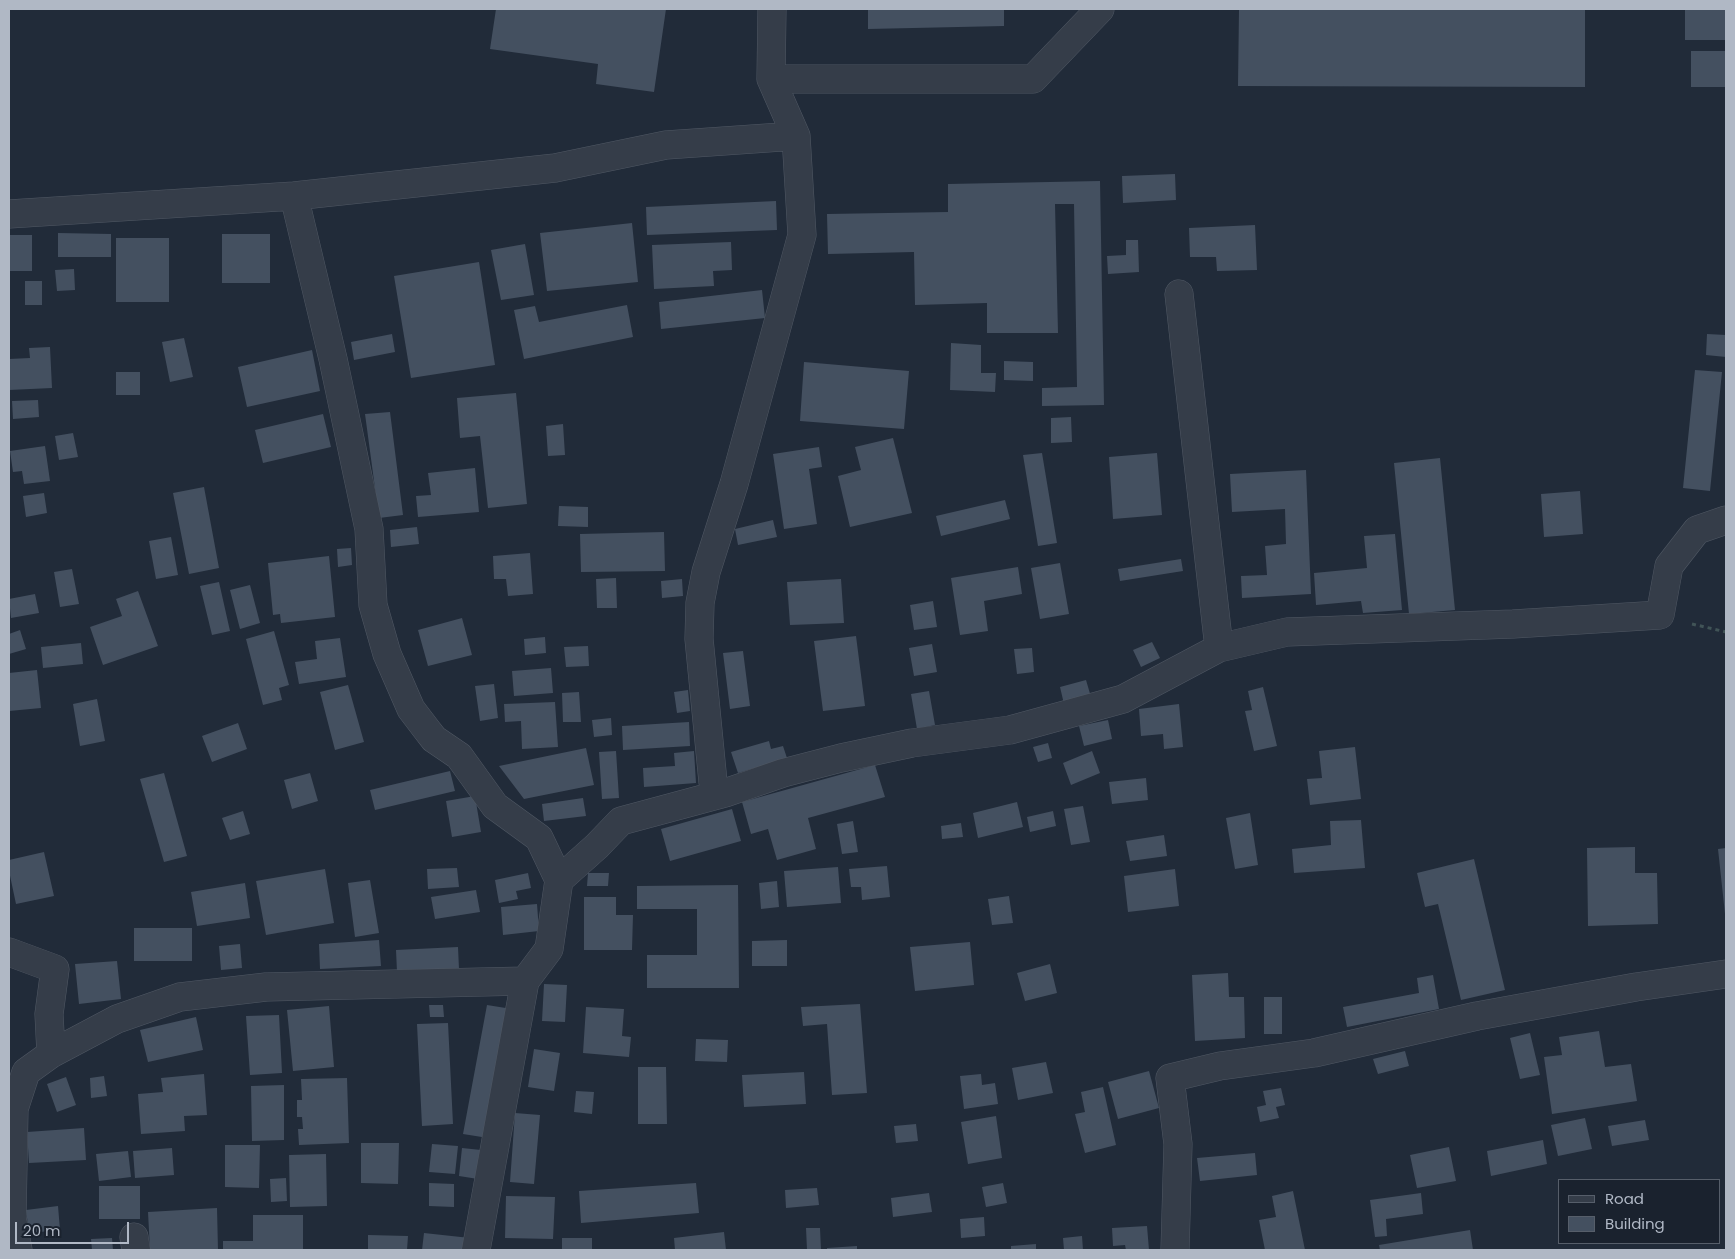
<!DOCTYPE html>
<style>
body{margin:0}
#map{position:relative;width:1735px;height:1259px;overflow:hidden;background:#212b39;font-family:Poppins,sans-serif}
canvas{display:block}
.frame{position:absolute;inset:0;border:10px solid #b0b8c5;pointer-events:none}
.legend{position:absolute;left:1558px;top:1179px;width:162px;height:65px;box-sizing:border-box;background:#1a222e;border:1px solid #565e6a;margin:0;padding:6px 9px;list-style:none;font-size:15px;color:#b0b8c5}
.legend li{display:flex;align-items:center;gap:10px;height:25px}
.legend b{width:25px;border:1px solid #565e6a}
.scale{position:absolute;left:15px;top:1222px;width:114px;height:22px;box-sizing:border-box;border:2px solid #b0b8c5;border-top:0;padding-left:6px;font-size:15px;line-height:18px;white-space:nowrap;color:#b0b8c5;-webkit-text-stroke:4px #1a222e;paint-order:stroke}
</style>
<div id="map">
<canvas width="1735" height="1259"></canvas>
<div class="frame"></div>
<ul class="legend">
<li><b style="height:6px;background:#353d49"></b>Road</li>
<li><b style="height:14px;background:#445060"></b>Building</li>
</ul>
<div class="scale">20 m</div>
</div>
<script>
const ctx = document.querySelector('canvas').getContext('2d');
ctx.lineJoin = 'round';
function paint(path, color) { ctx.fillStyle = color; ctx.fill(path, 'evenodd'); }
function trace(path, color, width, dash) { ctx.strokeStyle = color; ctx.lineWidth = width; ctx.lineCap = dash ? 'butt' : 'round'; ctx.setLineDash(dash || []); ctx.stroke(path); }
paint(new Path2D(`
 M496 9H666L654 92 596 84 598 64 490 49Z
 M868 9H1004V26L868 29Z
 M1239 9H1585V87L1238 86Z
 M1685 9H1726V40H1685Z
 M1691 51H1726V87H1691Z
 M1175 174 1176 200 1123 203 1122 176Z
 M1100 181 1104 405 1042 406V388L1077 387 1074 204H1055L1058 333H987V303L915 305 914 252 828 254 827 214 948 212V184Z
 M776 201 777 230 647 235 646 207Z
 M632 223 638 282 547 291 540 233Z
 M1255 225 1257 270 1217 271 1216 257H1190L1189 228Z
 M58 233 111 234V257H58Z
 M222 234H270V283H222Z
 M9 235H32V271H9Z
 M116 238H169V302H116Z
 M1126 240H1138L1139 272 1108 274 1107 256 1126 255Z
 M731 242 732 270 713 271 714 286 654 289 652 245Z
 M525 244 534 295 501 300 491 250Z
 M479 262 495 365 411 378 394 276Z
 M74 269 75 290 57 291 55 270Z
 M25 281H42V305H25Z
 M762 290 765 318 661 329 659 302Z
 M627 305 633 337 524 359 514 310 535 306 539 322Z
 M392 334 395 352 354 360 351 342Z
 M1707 334 1726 335V357L1706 355Z
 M184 338 193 377 170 382 162 342Z
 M951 343 981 345V373H996L995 392 950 390Z
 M50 347 52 388 9 390V359L30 358 29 348Z
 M312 350 320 391 247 407 238 367Z
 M1004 361 1033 362V381L1004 380Z
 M804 362 909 371 904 429 800 421Z
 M1695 370 1722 372 1710 491 1683 488Z
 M116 372H140V395H116Z
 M516 393 527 504 488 508 480 436 460 438 457 398Z
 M38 400 39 417 13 419 12 401Z
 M390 412 403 515 379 518 365 414Z
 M323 414 331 447 263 463 255 430Z
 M1071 417 1072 442 1051 443V418Z
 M563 424 565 455 548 456 546 426Z
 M73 433 78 457 59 460 55 436Z
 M893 438 912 513 850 527 838 476 861 470 855 447Z
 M45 446 50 481 24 484 22 471 13 472 10 451Z
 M819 447 822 467 809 469 817 524 784 529 773 454Z
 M1042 453 1057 543 1038 546 1023 455Z
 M1157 453 1162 515 1113 519 1109 457Z
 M1440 458 1455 610 1409 614 1394 463Z
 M475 468 479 512 418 517 416 496 431 495 428 473Z
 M1306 470 1311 594 1242 598 1241 576 1267 575 1265 546 1286 544 1285 509 1232 512 1230 474Z
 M204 487 219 568 189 574 173 493Z
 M1580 491 1583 534 1544 537 1541 494Z
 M44 493 47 513 26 517 23 496Z
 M1005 500 1010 519 941 536 936 516Z
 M559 506 588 507V527L558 526Z
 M773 520 777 537 738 545 735 529Z
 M417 527 419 544 391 547 390 530Z
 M664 532 665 571 581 572 580 534Z
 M1395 534 1402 610 1363 613 1361 601 1316 605 1314 573 1367 568 1364 536Z
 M171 537 178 575 156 579 149 541Z
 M351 548 352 565 338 567 337 549Z
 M530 553 533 594 508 596 506 579H494L493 556Z
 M329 556 335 617 281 623 280 614 273 615 268 563Z
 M1181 559 1183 571 1120 581 1118 569Z
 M1060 563 1069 614 1040 619 1031 568Z
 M1018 567 1022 594 984 601 988 631 960 635 951 578Z
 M72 569 79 604 60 607 54 572Z
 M616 578 617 608H597L596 579Z
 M682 579 683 596 662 598 661 581Z
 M841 579 844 623 790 625 787 582Z
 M219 582 230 631 212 635 200 586Z
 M250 585 260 623 240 629 230 590Z
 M138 591 158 646 103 665 90 627 122 616 116 599Z
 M35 594 39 613 11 618 9 599Z
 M933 601 937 627 914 630 910 605Z
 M462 618 472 655 428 666 418 630Z
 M20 630 26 649 9 654V634Z
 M274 631 289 685 279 688 282 700 263 705 246 639Z
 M856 636 865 706 823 711 814 641Z
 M545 637 546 653 525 655 524 639Z
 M340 638 346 677 299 684 295 662 317 659 315 641Z
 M1152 642 1160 658 1141 667 1133 650Z
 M81 643 83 664 43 668 41 647Z
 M932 644 937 672 914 676 909 648Z
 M588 646 589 666 566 667 564 647Z
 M1032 648 1034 672 1017 674 1014 649Z
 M743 651 750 706 730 709 723 653Z
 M551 668 553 693 514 696 512 671Z
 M37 670 41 708 9 711V673Z
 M1086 680 1091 697 1064 704 1060 687Z
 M494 684 498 718 480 721 475 686Z
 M348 685 364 742 335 750 320 692Z
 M1263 687 1277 746 1254 751 1245 711 1252 710 1248 691Z
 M688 690 690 711 677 713 674 692Z
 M929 691 935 725 917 729 911 694Z
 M579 692 581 722H563L562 693Z
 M97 699 105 741 80 746 73 704Z
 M555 702 558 747 522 749 521 721 505 722 504 704Z
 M1179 704 1183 747 1164 749 1163 734 1141 736 1139 709Z
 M611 718 612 735 594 737 592 720Z
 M1108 720 1112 739 1084 746 1079 726Z
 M689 722 690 746 623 750 622 726Z
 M238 723 247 749 212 762 202 736Z
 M769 741 771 749 783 746 787 758 738 773 731 752Z
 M1048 743 1052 758 1038 762 1033 747Z
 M1355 747 1361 799 1310 805 1307 779 1322 778 1319 751Z
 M586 748 594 785 524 799 499 766Z
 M616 751 619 798 602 799 599 752Z
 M694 751 696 783 644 787 643 768 675 766 674 753Z
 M1092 751 1100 773 1071 785 1063 763Z
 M875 765 885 797 808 818 816 849 777 860 768 829 751 834 742 802Z
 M450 771 455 791 375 810 370 790Z
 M164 773 187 856 164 862 140 779Z
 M310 773 318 801 292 809 284 780Z
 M1146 778 1148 800 1112 804 1109 782Z
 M475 796 481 832 452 837 446 801Z
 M583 798 586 816 544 821 542 804Z
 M1017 802 1023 827 978 838 973 813Z
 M1083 806 1090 842 1071 845 1064 809Z
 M732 809 741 841 670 861 661 829Z
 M243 811 250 834 230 840 222 818Z
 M1053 811 1056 826 1030 832 1027 817Z
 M1250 813 1258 865 1235 869 1226 818Z
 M1361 820 1365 868 1294 873 1292 849 1331 845 1330 821Z
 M853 821 858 852 842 854 837 824Z
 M961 823 963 837 942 839 941 826Z
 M1164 835 1167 856 1130 861 1126 841Z
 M1635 847V873H1657L1658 924 1588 926 1587 848Z
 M1726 848V914H1725L1718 849Z
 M44 852 54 896 16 904 9 871V860Z
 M1474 859 1505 990 1461 1000 1438 904 1425 907 1417 873Z
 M887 866 890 897 862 900 861 887H851L849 869Z
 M838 867 841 903 787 907 784 871Z
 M457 868 459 887 428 889 427 869Z
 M325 869 334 923 266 935 256 881Z
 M1175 869 1179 906 1128 912 1124 876Z
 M528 873 531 888 516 891 518 899 499 903 495 880Z
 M588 873H609L608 886H587Z
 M370 880 379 933 355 937 348 883Z
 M777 881 779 907 761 909 759 883Z
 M245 883 250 918 197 926 191 892Z
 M738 885 739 988H647V955H697V909H637V886Z
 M476 890 480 912 435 919 431 897Z
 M1009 896 1013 923 992 925 988 899Z
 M584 897H616V915H633L632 950H584Z
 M537 904 539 931 503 935 501 907Z
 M134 928H192V961H134Z
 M379 940 381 966 320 969 319 944Z
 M787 940V966H752V941Z
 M970 942 974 985 915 991 910 947Z
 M240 944 242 968 221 970 219 946Z
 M458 947 459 969 397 972 396 950Z
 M117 961 121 999 79 1004 75 964Z
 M1050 964 1057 993 1025 1001 1017 973Z
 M1228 973 1229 997H1244L1245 1038 1195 1041 1192 975Z
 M1433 975 1439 1009 1347 1027 1343 1007 1419 993 1417 978Z
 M544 984 567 985 565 1022 542 1021Z
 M1264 997H1282V1034H1264Z
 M860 1004 867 1093 832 1095 827 1024 803 1026 801 1007Z
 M429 1005H443L444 1017H430Z
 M487 1005 512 1009 488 1138 463 1134Z
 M329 1006 334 1067 293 1071 287 1010Z
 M586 1007 624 1009 622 1036 631 1037 629 1057 583 1053Z
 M279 1015 282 1073 250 1075 246 1016Z
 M196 1017 203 1050 148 1062 140 1030Z
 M448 1023 453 1124 422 1126 417 1024Z
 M1599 1031 1605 1067 1631 1064 1637 1101 1552 1114 1544 1057 1562 1055 1559 1037Z
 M1530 1033 1540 1075 1520 1079 1510 1038Z
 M696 1039 728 1040 727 1062 695 1061Z
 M534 1049 560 1053 554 1091 528 1087Z
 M1405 1051 1409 1066 1378 1074 1373 1059Z
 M1046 1062 1053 1093 1018 1100 1012 1068Z
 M638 1067H666L667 1124H638Z
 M1149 1071 1159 1108 1118 1119 1108 1082Z
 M804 1072 806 1104 744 1107 742 1075Z
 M204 1074 207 1115 184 1116 185 1131 141 1134 138 1094 163 1092 161 1078Z
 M981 1074 982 1085 995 1083 998 1104 964 1109 960 1076Z
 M104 1076 107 1096 91 1098 90 1078Z
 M66 1077 76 1105 57 1112 47 1084Z
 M347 1078 349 1143 299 1145 298 1129H303L302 1117H297V1100H302L301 1079Z
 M284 1085V1140L252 1141 251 1086Z
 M1103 1087 1116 1145 1085 1153 1075 1114 1085 1112 1081 1092Z
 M1281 1088 1285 1105 1276 1107 1279 1118 1260 1122 1257 1107 1266 1105 1263 1091Z
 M576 1091 594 1092 592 1114 574 1112Z
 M515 1113 540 1115 534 1184 510 1182Z
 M996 1116 1002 1158 968 1164 961 1122Z
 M1585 1118 1592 1149 1558 1156 1551 1125Z
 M1645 1120 1649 1140 1612 1146 1608 1126Z
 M916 1124 918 1141 896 1143 894 1126Z
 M84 1128 86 1160 29 1163 27 1132Z
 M1543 1140 1547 1164 1491 1176 1487 1151Z
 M361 1143H399L398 1184 361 1183Z
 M432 1144 458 1146 455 1174 429 1172Z
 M225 1145H260L259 1188 225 1187Z
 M1449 1147 1456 1181 1417 1188 1410 1155Z
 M172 1148 174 1175 135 1178 133 1151Z
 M462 1148 481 1150 478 1179 459 1176Z
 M128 1151 131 1177 99 1181 96 1154Z
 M1255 1153 1257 1175 1200 1181 1197 1158Z
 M326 1154 327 1206 290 1207 289 1155Z
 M286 1178 287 1201 271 1202 270 1179Z
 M429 1183 454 1184V1207L429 1206Z
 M696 1183 699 1213 581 1223 579 1191Z
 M1003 1183 1007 1203 986 1207 982 1187Z
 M99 1186H140V1219H99Z
 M817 1188 819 1205 786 1208 785 1190Z
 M1293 1191 1305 1250H1265L1259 1220 1276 1217 1272 1196Z
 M929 1193 932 1212 893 1217 891 1198Z
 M1421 1193 1423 1214 1386 1219 1387 1236 1375 1237 1370 1200Z
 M506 1196 555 1197 553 1239 505 1238Z
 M58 1206 60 1230 29 1233 26 1210Z
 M217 1208 218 1250H150L148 1212Z
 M253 1215H303V1250H223V1241H253Z
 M984 1217 985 1236 961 1238 960 1219Z
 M1147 1226 1149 1250H1126L1125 1245 1113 1246 1112 1228Z
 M806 1228H820L821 1250H807Z
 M1470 1230 1473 1250H1380L1379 1245Z
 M724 1232 726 1250H675L674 1238Z
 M424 1233 470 1238 468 1250H422Z
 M368 1235 408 1236 407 1250H368Z
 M1082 1236 1083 1250H1064L1063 1238Z
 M112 1238 113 1250H92L91 1239Z
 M562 1238H592V1250H562Z
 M1036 1244V1250H1011V1246Z
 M857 1246V1250H827V1248Z`), '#445060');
const minor = new Path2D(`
 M771 79 772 9
 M294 196 333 359 369 529 373 605 387 654 411 709 427 730 434 739 459 756 495 806 539 838 559 880
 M9 214 294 196 555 168 666 145 796 136
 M1179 294 1219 648
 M718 793 713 782 699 639 700 603 706 572 734 484 802 235 796 136 771 79H1033L1100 9
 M9 952 55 969 49 1014 51 1054
 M134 1237 136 1250
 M18 1250 12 1218 14 1109 26 1072 51 1054 117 1019 180 997 266 987 525 981
 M476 1250 525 981 549 949 559 880 597 846 621 821 725 793 783 773 841 758 912 743 1010 730 1123 699 1219 648 1287 632 1513 624 1660 615 1669 566 1697 530 1726 520
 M1175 1250 1178 1144 1170 1078 1220 1066 1314 1053 1477 1016 1636 987 1726 974`);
trace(minor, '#505864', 29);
trace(new Path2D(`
 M1692 624 1726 632`), '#415457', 3, [4, 4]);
trace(minor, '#353d49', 28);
</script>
